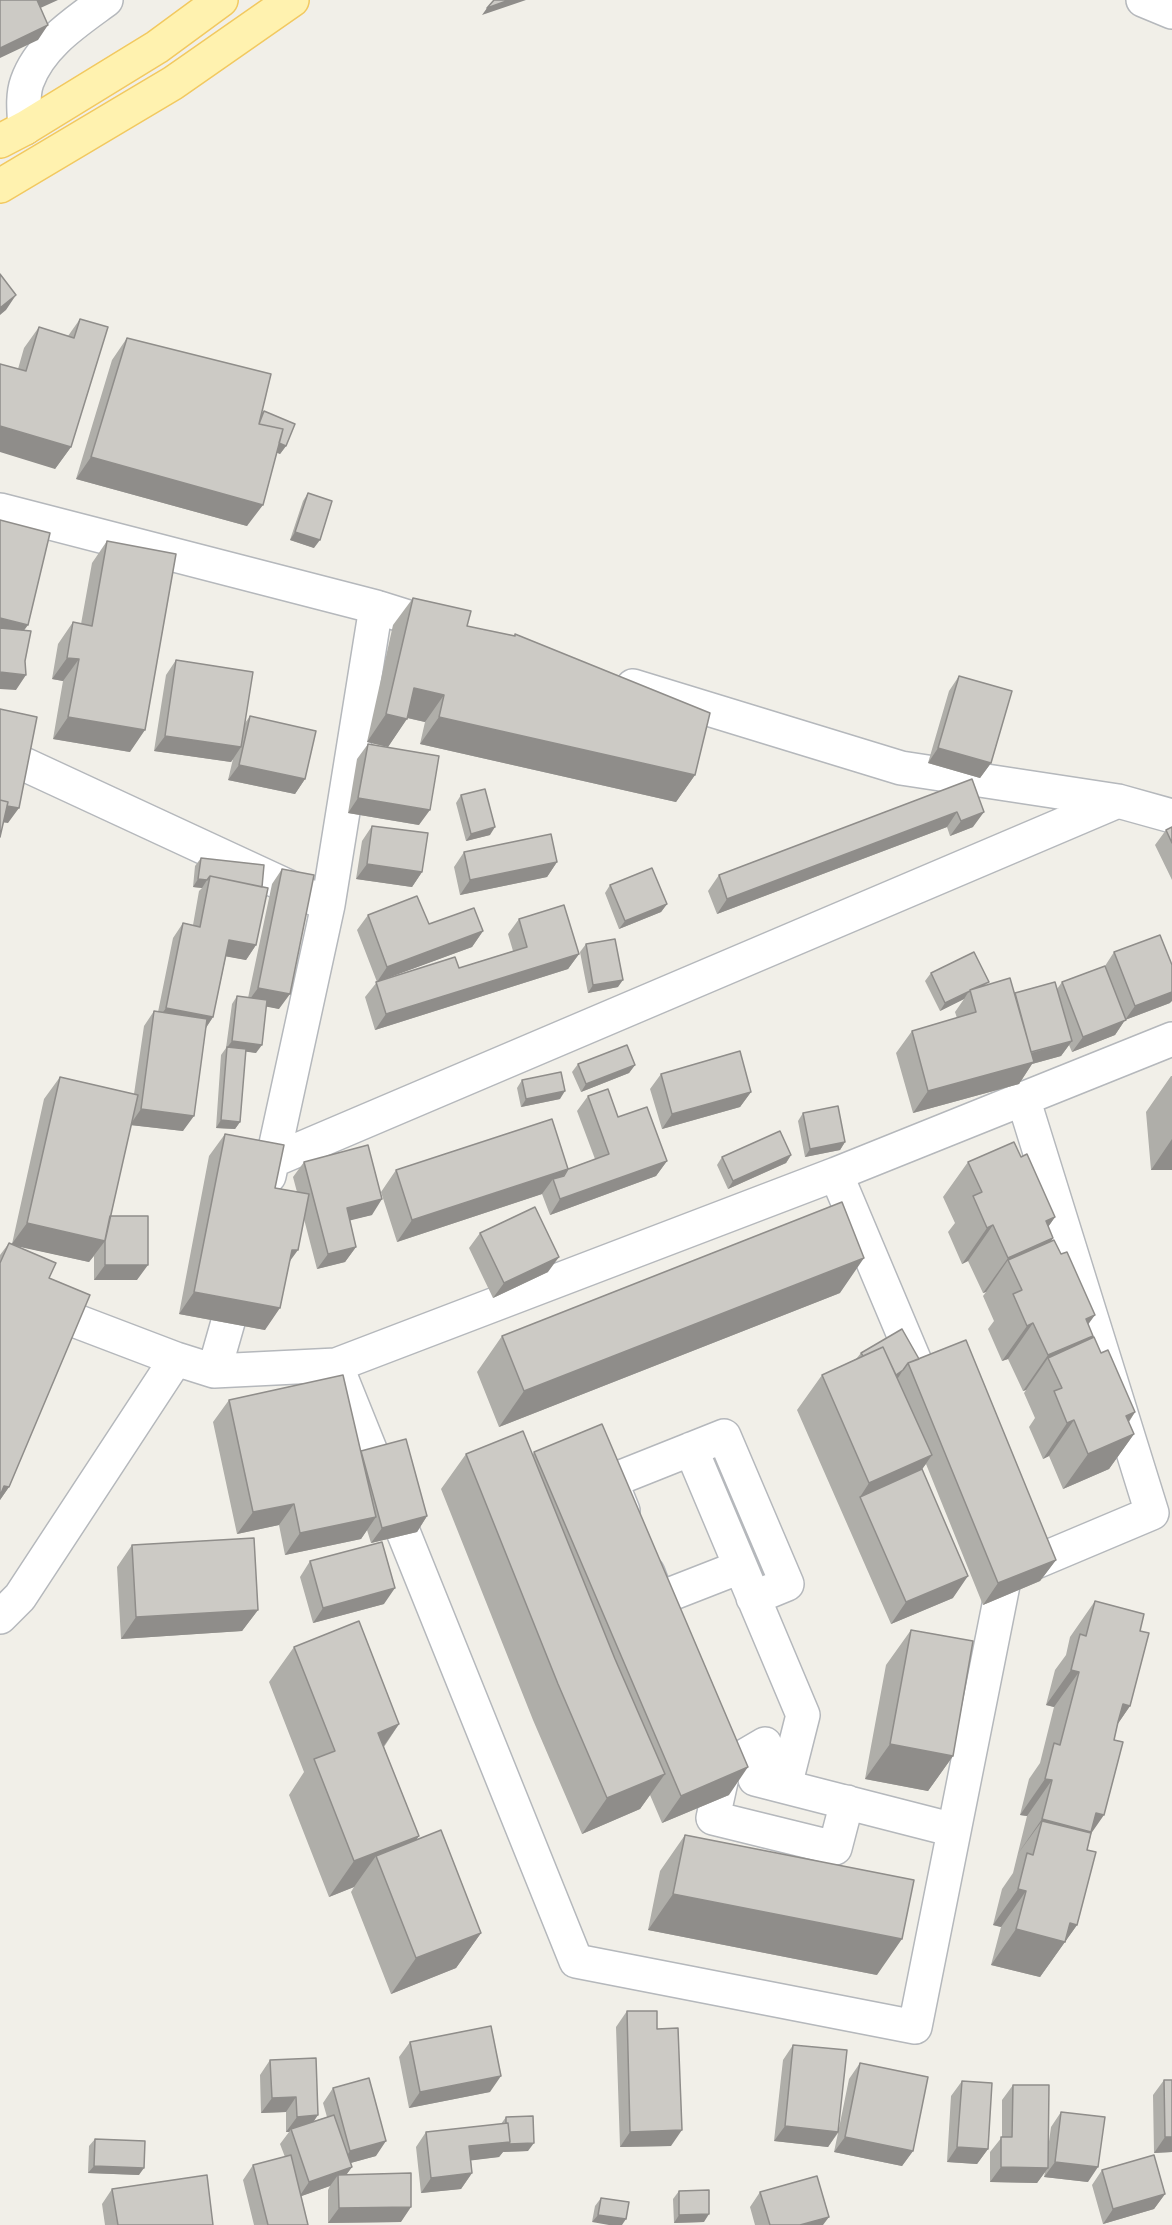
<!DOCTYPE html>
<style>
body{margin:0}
canvas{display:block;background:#f1efe8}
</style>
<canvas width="1172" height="2225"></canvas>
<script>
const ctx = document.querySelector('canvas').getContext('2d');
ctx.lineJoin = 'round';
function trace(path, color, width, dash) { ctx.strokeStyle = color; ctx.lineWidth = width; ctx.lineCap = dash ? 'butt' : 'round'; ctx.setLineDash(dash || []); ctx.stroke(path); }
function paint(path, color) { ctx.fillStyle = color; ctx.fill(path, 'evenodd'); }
const minor = new Path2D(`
 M1143 0 1172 12
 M25 128C24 112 22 96 27 82 40 45 76 22 106 0
 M0 510 376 607 443 628
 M633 686 901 768 1118 801 1172 816
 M0 753 328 905 269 1176
 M328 905 376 607
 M274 1160 1118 801
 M836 1174 1172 1039
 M0 1292 176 1359 214 1371 336 1365 836 1174 919 1371
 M336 1365 576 1961 915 2027 1005 1575 997 1556
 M214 1371 240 1280
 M691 1449 803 1715 785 1786
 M623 1511 611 1481 724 1436 787 1584 753 1598
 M1012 1572 1152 1513 1023 1098
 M648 1573 658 1599 740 1567
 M0 1617 20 1597 176 1359
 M847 1802 835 1848 713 1818 724 1768 765 1744 755 1779 954 1830`);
const major = new Path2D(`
 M0 141 25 128 157 47 221 0
 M0 186 173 83 292 0`);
trace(minor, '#b5b8bc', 36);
trace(major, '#f2c960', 36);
trace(minor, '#fff', 33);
trace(major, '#fff2af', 33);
paint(new Path2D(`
 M80 319 71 447 55 469 18 369 24 348 39 327 68 336Z
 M127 338 261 415 264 411 286 446 280 454 276 452 247 526 76 479 112 360Z
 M308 493 314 548 290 540 303 501Z
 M107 541 130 752 53 739 63 681 52 679 58 644 73 622 81 624 92 563Z
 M413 598 467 626 514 636 515 634 695 775 676 802 420 744 425 722 407 718 388 747 367 742 393 625Z
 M176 660 245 723 250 716 305 779 295 794 228 780 233 759 231 762 154 751 166 675Z
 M959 676 991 763 980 778 928 763 949 691Z
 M368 744 419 825 348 813 357 759Z
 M972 779 973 827 950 836 947 827 717 914 708 891 719 875Z
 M461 795 490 835 466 841 456 803Z
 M372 826 422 872 412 887 356 879 362 841Z
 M1172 827V880L1155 845 1166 830Z
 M464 852 557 862 547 877 460 895 454 867Z
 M201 858 256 945 246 960 226 956 213 1017 206 1028 183 1131 131 1125 110 1216 137 1280H94V1256L89 1262 18 1246 49 1278 9 1487 0 1500V1255L9 1243 12 1244 44 1099 60 1077 134 1094 144 1026 154 1011 158 1012 173 938 183 923 193 925 199 891 202 888 193 887 195 866Z
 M282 869 279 1009 266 1006 256 1053 245 1051 240 1122 235 1129 216 1128 221 1055 226 1048 232 1004 237 996 248 998 272 884Z
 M610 885 667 904 661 912 619 929 605 893Z
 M368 915 429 924 483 931 472 947 381 980 459 968 513 951 508 934 519 919 579 954 568 969 375 1030 365 997 377 982 357 930Z
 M586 944 618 987 588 993 580 952Z
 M1114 952 1170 1003 1125 1020 1115 1035 1072 1052 1069 1045 1061 1056 1032 1064 1019 1084 913 1113 896 1053 912 1031 957 1018 955 1012 964 999 940 1011 925 981 931 973 986 985 1015 993 1057 989 1062 982 1105 966Z
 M578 1064 635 1065 629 1073 581 1092 572 1072Z
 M661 1074 751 1092 740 1107 662 1129 650 1089Z
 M1171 1076H1172V1170H1151L1146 1112Z
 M522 1080 560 1099 521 1107 517 1088Z
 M588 1096 618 1117 667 1161 656 1176 550 1215 542 1194 397 1242 381 1192 396 1170 568 1169 595 1159 577 1111Z
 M803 1113 845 1142 840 1150 805 1157 798 1121Z
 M225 1134 275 1188 297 1192 293 1177 304 1162 372 1215 349 1220 356 1247 345 1262 317 1269 304 1219 265 1330 179 1314 209 1156Z
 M791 1155 786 1163 728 1189 717 1165 722 1157Z
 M1021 1157 1055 1217 1048 1227 1053 1238 1051 1241 1088 1324 1091 1339 1101 1353 1135 1412 1129 1422 1134 1434 1109 1469 1063 1489 1049 1456 1043 1459 1029 1427 1035 1418 1024 1393 1026 1390 1023 1391 1008 1359 1002 1361 988 1329 994 1321 983 1296 986 1292 983 1293 968 1261 962 1264 948 1232 955 1223 943 1197 968 1162Z
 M480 1233 548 1272 493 1298 469 1248Z
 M840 1293 499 1427 477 1372 502 1336Z
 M861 1353 919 1359 1056 1560 1040 1581 983 1605 926 1464 922 1469 953 1598 891 1624 797 1410 822 1375 856 1359Z
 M229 1400 361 1451 427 1516 417 1532 371 1543 367 1530 361 1539 285 1555 279 1525 237 1534 213 1422Z
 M534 1452 729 1795 662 1823 650 1795 640 1809 582 1834 533 1720 441 1489 466 1454H533Z
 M132 1545 258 1610 242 1631 121 1639 117 1567Z
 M310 1561 384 1604 313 1623 300 1577Z
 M1095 1601 1140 1631 1130 1706 1117 1725 1091 1835 1087 1850 1077 1925 1040 1977 991 1965 1001 1927 993 1925 1002 1889 1013 1873 1027 1816 1020 1815 1029 1779 1040 1763 1054 1707 1046 1705 1055 1670 1066 1655 1070 1637Z
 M911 1630 953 1756 928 1791 865 1779 886 1665Z
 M294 1647 399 1724 384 1747 416 1840 481 1933 456 1968 391 1994 351 1892 354 1887 329 1897 289 1795 304 1772 269 1682Z
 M685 1835 877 1975 648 1930 660 1871Z
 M627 2011 657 2029 671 2146 620 2147 616 2027Z
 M410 2042 490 2092 409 2108 399 2057Z
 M793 2045 839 2128 849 2079 860 2063 913 2151 902 2166 834 2152 838 2133 828 2147 774 2141 783 2060Z
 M270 2060 314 2121 327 2117 323 2103 333 2088 376 2156 350 2163 352 2167 346 2175 401 2222 328 2223V2190L330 2186 301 2196 308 2225H254L243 2180 253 2165 285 2157 280 2144 289 2132H286V2112L261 2113 260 2075Z
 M1164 2080H1172V2152L1154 2153 1153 2095Z
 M962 2081 988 2149 977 2164 947 2162 951 2096Z
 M1013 2085 1048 2149 1051 2127 1061 2112 1088 2182 1044 2177 1045 2172 1037 2183 990 2182V2152L1002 2137V2100Z
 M506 2117 528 2151 503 2152 499 2157 471 2160 472 2173 461 2189 421 2193 416 2147 426 2132 501 2124Z
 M95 2139 139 2175 88 2173 89 2146Z
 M1102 2170 1165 2194 1154 2209 1103 2224 1092 2185Z
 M112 2189 213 2225H105L102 2204Z
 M679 2191 704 2222 674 2223 673 2199Z
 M760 2192 823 2225H755L750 2207Z
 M601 2198 629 2202 592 2222 595 2206Z`), '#afaea9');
paint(new Path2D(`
 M37 0H58L25 15Z
 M509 0H526L482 15 487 8Z
 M48 25 38 40 0 58V48Z
 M16 295 6 310 0 315V308Z
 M0 426 71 447 55 469 0 452Z
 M255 433 286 446 280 454 250 441Z
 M91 457 263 505 247 526 76 479Z
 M295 532 320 540 314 548 290 540Z
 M0 618 28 625 17 640 0 636Z
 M67 658 79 659 63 681 52 679Z
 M0 672 26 675 16 690 0 689Z
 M414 688 444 695 425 722 395 715Z
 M386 714 407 719 388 747 367 742Z
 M68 717 145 730 130 752 53 739Z
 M439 717 695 775 676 802 420 744Z
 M165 736 241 747 231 762 154 751Z
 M938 748 991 763 980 778 928 763Z
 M239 765 305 779 295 794 228 780Z
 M358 798 430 810 419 825 348 813Z
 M0 804 19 808 8 823 0 822Z
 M957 812 947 827 717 914 727 899Z
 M984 812 973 827 950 836 961 821Z
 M495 827 490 835 466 841 471 834Z
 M557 862 547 877 460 895 470 880Z
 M367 864 422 872 412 887 356 879Z
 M198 879 207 880 202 888 193 887Z
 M667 904 661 912 619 929 625 921Z
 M483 931 472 947 377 982 387 967Z
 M229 940 256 945 246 960 218 955Z
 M579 954 568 969 375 1030 386 1014Z
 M623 980 618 987 588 993 593 985Z
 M258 988 290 994 279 1009 247 1003Z
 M969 991 964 999 940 1011 945 1003Z
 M1172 992V1001L1170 1003 1125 1020 1115 1035 1072 1052 1083 1037 1125 1020 1135 1006Z
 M166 1008 213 1017 203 1032 155 1023Z
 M232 1041 262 1045 256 1053 226 1049Z
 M1072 1041 1061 1056 1032 1064 1019 1084 913 1113 928 1091 1031 1053Z
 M635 1065 629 1073 581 1092 586 1084Z
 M565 1091 560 1099 521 1107 526 1099Z
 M751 1092 740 1107 662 1129 672 1114Z
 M141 1109 194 1116 183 1131 130 1125Z
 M221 1120 240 1122 235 1129 216 1128Z
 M1172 1139V1170H1151Z
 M845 1142 840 1150 805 1157 810 1149Z
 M791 1155 786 1163 728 1189 733 1181Z
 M667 1161 656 1176 550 1215 560 1199Z
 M568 1169 556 1187 553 1179 542 1194 397 1242 412 1220Z
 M382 1199 372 1215 336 1224 347 1208Z
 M1055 1217 1034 1247 1053 1238 1028 1274 1008 1260 986 1292 983 1293 1008 1258 1046 1221Z
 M27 1223 105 1241 89 1262 11 1245Z
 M993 1225 968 1261 962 1264 987 1228Z
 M356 1247 345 1262 317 1269 328 1254Z
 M292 1250H298L282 1272Z
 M559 1257 548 1272 493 1298 504 1283Z
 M864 1258 840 1293 499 1427 524 1391Z
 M105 1265H148L137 1280H94Z
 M194 1292 280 1308 265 1330 179 1314Z
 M1095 1315 1074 1344 1093 1336 1068 1372 1048 1358 1026 1390 1023 1391 1048 1355 1086 1319Z
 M1033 1323 1008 1359 1002 1361 1027 1326Z
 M903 1370 898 1378 878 1385Z
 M1135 1412 1115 1442 1134 1434 1109 1469 1063 1489 1088 1454 1126 1416Z
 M1074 1420 1049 1456 1043 1459 1067 1423Z
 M932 1455 907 1491 860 1497 869 1483Z
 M4 1486 9 1487 0 1500V1492Z
 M294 1504 279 1525 237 1534 253 1512Z
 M427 1516 417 1532 371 1543 382 1528Z
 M376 1517 361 1539 285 1555 300 1533Z
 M1056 1560 1040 1581 983 1605 998 1583Z
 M968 1576 953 1598 891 1624 906 1602Z
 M395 1588 384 1604 313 1623 323 1608Z
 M258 1610 242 1631 121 1639 136 1617Z
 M1071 1670 1079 1672 1054 1707 1046 1705Z
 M1123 1704 1130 1706 1106 1741Z
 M399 1724 374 1760 378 1733Z
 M890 1744 953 1756 928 1791 865 1779Z
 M748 1767 729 1795 662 1823 681 1796Z
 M665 1774 640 1809 582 1834 607 1798Z
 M1045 1779 1052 1780 1027 1816 1020 1815Z
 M1096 1813 1104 1815 1079 1851 1033 1855 1042 1821 1017 1855 1042 1819Z
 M419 1836 394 1872 376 1856 354 1887 329 1897 354 1861Z
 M1018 1889 1026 1891 1001 1927 993 1925Z
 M673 1894 902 1939 877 1975 648 1930Z
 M1070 1923 1077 1925 1040 1977 991 1965 1016 1929Z
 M481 1933 456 1968 391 1994 416 1958Z
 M501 2076 490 2092 409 2108 420 2092Z
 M296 2097 286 2112 261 2113 272 2098Z
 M318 2115 308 2130 291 2129 289 2132H286L297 2117Z
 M785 2126 838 2132 828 2147 774 2141Z
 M682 2130 671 2146 620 2147 630 2132Z
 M845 2137 913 2151 902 2166 834 2152Z
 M1165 2137H1172V2152L1154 2153Z
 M386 2141 376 2156 340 2166 350 2151Z
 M510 2142 534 2143 528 2151 503 2152 499 2157 459 2162 469 2146Z
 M957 2147 988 2149 977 2164 947 2162Z
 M1055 2162 1098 2167 1088 2182 1044 2177Z
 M94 2166 144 2168 139 2175 88 2173Z
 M352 2167 341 2182 338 2175 330 2186 299 2197 309 2182Z
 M1001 2167 1048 2168 1037 2183 990 2182Z
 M472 2173 461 2189 421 2193 431 2178Z
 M1165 2194 1154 2209 1103 2224 1113 2209Z
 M411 2207 401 2222 328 2223 339 2208Z
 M709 2214 704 2222 674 2223 679 2215Z
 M598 2215 626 2219 622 2225H609L592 2222Z
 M829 2217 823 2225H800Z`), '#8f8d8a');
const building = new Path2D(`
 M0 0H37L48 25 0 48Z
 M494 0H509L487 8Z
 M0 274 16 295 0 308Z
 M80 319 108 327 71 447 0 426V364L26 371 39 327 74 338Z
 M127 338 271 374 259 424 283 429 263 505 91 457Z
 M264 411 295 424 286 446 279 443 283 429 259 424Z
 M308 493 332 501 320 540 295 532Z
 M0 520 50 533 28 625 0 618Z
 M107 541 176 554 145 730 68 717 79 659 67 658 73 622 92 626Z
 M413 598 471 611 467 626 515 636V634L710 713 695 775 439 717 444 695 414 688 407 719 386 714Z
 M0 628 31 631 25 661 26 675 0 672Z
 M176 660 253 672 241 747 165 736Z
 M959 676 1012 691 991 763 938 748Z
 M0 709 37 717 19 808 7 806 8 802 0 800Z
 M250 716 316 731 305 779 239 765Z
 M368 744 439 756 430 810 358 798Z
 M972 779 984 812 961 821 957 812 727 899 719 875Z
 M485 789 495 827 471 834 461 795Z
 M0 800 8 802 0 837Z
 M372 826 428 833 422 872 367 864Z
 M1172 827V843L1166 830Z
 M551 834 557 862 470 880 464 852Z
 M201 858 264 865 262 887 210 876 207 880 198 879Z
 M652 868 667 904 625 921 610 885Z
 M282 869 314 875 290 994 258 988Z
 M210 876 268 888 256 945 229 940 213 1017 166 1008 183 923 200 927Z
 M417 896 429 924 474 908 483 931 387 967 368 915Z
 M564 905 579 954 386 1014 376 982 455 957 459 968 527 947 519 919Z
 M1160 935 1172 965V992L1135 1006 1114 952Z
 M615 939 623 980 593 985 586 944Z
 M974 952 989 982 970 990V991L945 1003 931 973Z
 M1105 966 1126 1020 1083 1037 1062 982Z
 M1010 978 1034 1062 928 1091 912 1031 976 1012 970 990Z
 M1055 982 1072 1041 1031 1052 1015 993Z
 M237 996 267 1000 262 1045 232 1041Z
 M154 1011 207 1019 194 1116 141 1109Z
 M627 1045 635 1065 586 1084 578 1064Z
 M227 1047 246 1049 240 1122 221 1120Z
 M740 1051 751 1092 672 1114 661 1074Z
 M561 1072 565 1091 526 1099 522 1080Z
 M60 1077 138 1095 105 1241 27 1223Z
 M608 1089 618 1117 647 1107 667 1161 560 1199 553 1179 564 1176 568 1169 563 1171 609 1154 588 1096Z
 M838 1106 845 1142 810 1149 803 1113Z
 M552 1119 568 1169 412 1220 396 1170Z
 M780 1131 791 1155 733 1181 722 1157Z
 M225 1134 284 1145 275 1188 309 1194 298 1250H292L280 1308 194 1292Z
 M1014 1142 1021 1157 1027 1154 1055 1217 1046 1221 1053 1238 1008 1258 993 1225 987 1228 973 1196 982 1192 968 1162Z
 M368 1145 382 1199 347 1208 356 1247 328 1254 304 1162Z
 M842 1202 864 1258 524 1391 502 1336Z
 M535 1207 559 1257 504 1283 480 1233Z
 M110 1216H148V1265H105V1240Z
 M1054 1240 1061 1254 1067 1252 1095 1315 1086 1319 1093 1336 1048 1355 1033 1323 1027 1326 1013 1294 1022 1290 1008 1260Z
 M9 1243 56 1263 49 1278 90 1295 9 1487 4 1486 0 1496V1263Z
 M902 1329 919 1359 908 1363 903 1370 896 1375 883 1347 863 1356 861 1353Z
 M1094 1337 1101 1353 1108 1350 1135 1412 1126 1416 1134 1434 1088 1454 1074 1420 1067 1423 1054 1391 1062 1388 1048 1358Z
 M966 1340 1056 1560 998 1583 908 1363Z
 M883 1347 932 1455 869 1483 822 1375Z
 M343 1375 376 1517 300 1533 294 1504 253 1512 229 1400Z
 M602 1424 748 1767 681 1796 534 1452Z
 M523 1431 615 1659 665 1774 607 1798 558 1684 466 1454Z
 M406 1439 427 1516 382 1528 361 1451Z
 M922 1469 968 1576 906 1602 860 1497Z
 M254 1538 258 1610 136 1617 132 1545Z
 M382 1542 395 1588 323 1608 310 1561Z
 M1095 1601 1144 1614 1140 1631 1149 1633 1130 1706 1123 1704 1118 1722 1114 1740 1123 1742 1104 1815 1096 1813 1091 1832 1042 1819 1052 1780 1045 1779 1054 1743 1060 1745 1079 1672 1071 1670 1080 1634 1086 1636Z
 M359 1621 399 1724 378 1733 419 1836 354 1861 314 1759 335 1751 294 1647Z
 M911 1630 973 1641 953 1756 890 1744Z
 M1042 1821 1091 1833 1087 1850 1096 1852 1077 1925 1070 1923 1065 1942 1016 1929 1026 1891 1018 1889 1027 1853 1033 1855Z
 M441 1830 481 1933 416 1958 376 1856Z
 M685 1835 914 1880 902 1939 673 1894Z
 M627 2011H657V2029L678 2028 682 2130 630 2132Z
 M491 2026 501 2076 420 2092 410 2042Z
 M793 2045 847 2050 838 2132 785 2126Z
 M316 2058 318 2115 297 2117 296 2097 272 2098 270 2060Z
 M860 2063 928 2077 913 2151 845 2137Z
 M369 2078 386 2141 350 2151 333 2088Z
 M1164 2080H1172V2137H1165Z
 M962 2081 992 2083 988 2149 957 2147Z
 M1013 2085H1049L1048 2168 1001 2167V2137H1012Z
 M1061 2112 1105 2117 1098 2167 1055 2162Z
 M334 2115 352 2167 309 2182 291 2129Z
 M533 2116 534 2143 509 2144 510 2142 508 2123H506V2117Z
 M508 2123 510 2142 469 2146 472 2173 431 2178 426 2132Z
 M95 2139 145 2141 144 2168 94 2166Z
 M291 2155 308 2225H268L253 2165Z
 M1154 2155 1165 2194 1113 2209 1102 2170Z
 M411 2173V2207L339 2208 338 2175Z
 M207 2175 213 2225H118L112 2189Z
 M817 2176 829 2217 800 2225H770L760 2192Z
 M709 2190V2214L679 2215V2191Z
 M601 2198 629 2202 626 2219 598 2215Z`);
paint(building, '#cccac5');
trace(building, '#8f8d8a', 1.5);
</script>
